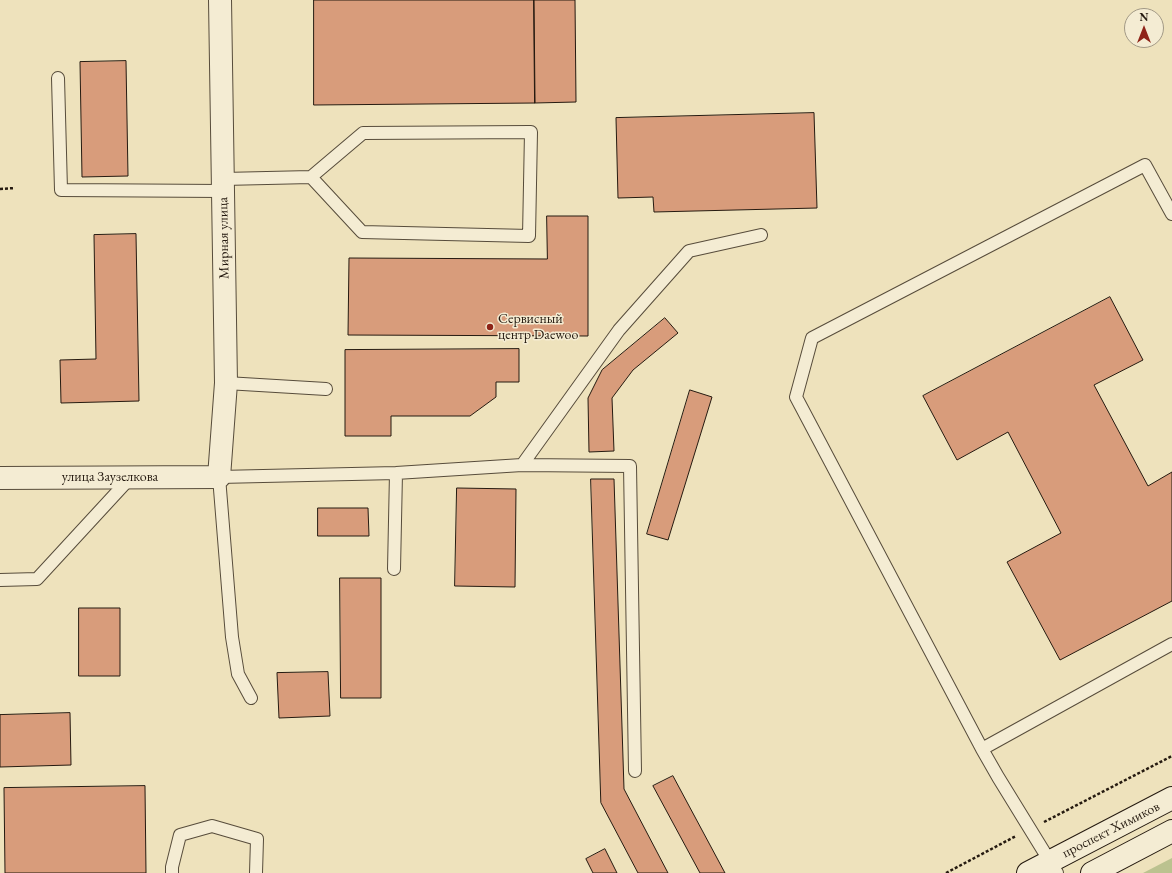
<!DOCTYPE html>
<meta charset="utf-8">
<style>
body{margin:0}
#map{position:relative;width:1172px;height:873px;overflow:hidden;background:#eee2bc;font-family:"EB Garamond",serif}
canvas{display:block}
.north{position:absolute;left:1124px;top:8px;width:40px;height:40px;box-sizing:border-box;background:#f4ecd3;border:1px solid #a19885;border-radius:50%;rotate:0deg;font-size:11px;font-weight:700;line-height:16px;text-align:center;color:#251a10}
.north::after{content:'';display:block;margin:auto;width:14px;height:18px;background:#8f2418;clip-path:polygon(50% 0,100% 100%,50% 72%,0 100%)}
</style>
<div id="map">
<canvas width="1172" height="873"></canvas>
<div class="north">N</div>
</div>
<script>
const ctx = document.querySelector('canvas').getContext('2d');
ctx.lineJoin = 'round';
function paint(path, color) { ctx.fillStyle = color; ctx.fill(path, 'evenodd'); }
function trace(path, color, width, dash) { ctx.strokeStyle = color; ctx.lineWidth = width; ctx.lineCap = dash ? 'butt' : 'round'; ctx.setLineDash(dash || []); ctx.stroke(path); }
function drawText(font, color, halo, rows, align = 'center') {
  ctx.font = font + ' "EB Garamond",serif'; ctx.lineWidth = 3; ctx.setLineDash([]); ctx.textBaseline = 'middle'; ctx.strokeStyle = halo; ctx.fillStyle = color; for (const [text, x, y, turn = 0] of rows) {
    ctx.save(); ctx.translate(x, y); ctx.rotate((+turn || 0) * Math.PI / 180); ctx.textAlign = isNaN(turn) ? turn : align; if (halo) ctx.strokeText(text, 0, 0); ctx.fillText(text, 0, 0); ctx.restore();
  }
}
paint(new Path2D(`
 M1172 858V873H1143Z`), '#bbc28f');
const building = new Path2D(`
 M314 0H534L535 103 314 105Z
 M534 0H575L576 102 535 103Z
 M126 61 128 176 82 177 80 62Z
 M814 113 817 208 654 212 653 197 618 198 616 118Z
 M547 216H588V336L348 335 349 258 547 259Z
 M136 234 139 401 61 403 60 360 96 359 94 235Z
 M1110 297 1143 360 1094 385 1148 486 1172 472V601L1060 660 1007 562 1061 533 1008 432 957 460 923 396Z
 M665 318 678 333 633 370 612 398 614 451 589 452 588 398 602 370Z
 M519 349V382H496V397L470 416H391V436H345V350Z
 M690 390 712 397 668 540 647 534Z
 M591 479H614L624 789 668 873H638L601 803Z
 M457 488 516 489 515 587 455 586Z
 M318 508H368L369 536H318Z
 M340 578H381V698H341Z
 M79 608H120V676H79Z
 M328 672 330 716 279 718 277 673Z
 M70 713 71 765 0 767V715Z
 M673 776 725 873H700L653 786Z
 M145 786 146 873H5L4 788Z
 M605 849 617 873H593L586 859Z`);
paint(building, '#d89c7b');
trace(building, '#251a10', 1);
const service = new Path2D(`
 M58 78 61 190 223 191
 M223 179 311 177 363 133 531 132 529 236 362 232 311 177
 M226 383 326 389
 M522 465 630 466 635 771
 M394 569 396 473
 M0 580 37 579 131 477
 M251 698 238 674 232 637 219 477 396 473 522 465 619 330 689 251 761 235
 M982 749 1172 644
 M172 873V867L180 835 212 826 257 839 256 873
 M1057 873 998 777 982 749 796 397 812 338 1145 165 1172 214`);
const minor = new Path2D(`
 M0 478 219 477 226 383 220 0`);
const secondary = new Path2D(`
 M1028 873 1172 798
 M1092 873 1172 831`);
trace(service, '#574c3b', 14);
trace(minor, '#574c3b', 24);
trace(secondary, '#251a10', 24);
trace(new Path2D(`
 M0 189 15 188
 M1044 822 1172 756
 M946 873 1016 836`), '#251a10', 2.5, [3, 2]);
trace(service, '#f4ecd3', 12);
trace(minor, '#f4ecd3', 22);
trace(secondary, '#f4ecd3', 22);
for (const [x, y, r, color] of [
 [490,327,4,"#8f2418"]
]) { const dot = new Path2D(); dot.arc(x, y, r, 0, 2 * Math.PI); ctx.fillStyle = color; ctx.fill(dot); trace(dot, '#f4ecd3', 1.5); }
drawText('14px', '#251a10', '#f4ecd3', [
 ["Мирная улица",224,238,-91],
 ["улица Заузелкова",110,477],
 ["проспект Химиков",1111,830,-27]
]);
drawText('14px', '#251a10', '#f4ecd3', [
 ["Сервисный",498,319],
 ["центр Daewoo",498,335]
], 'left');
</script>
